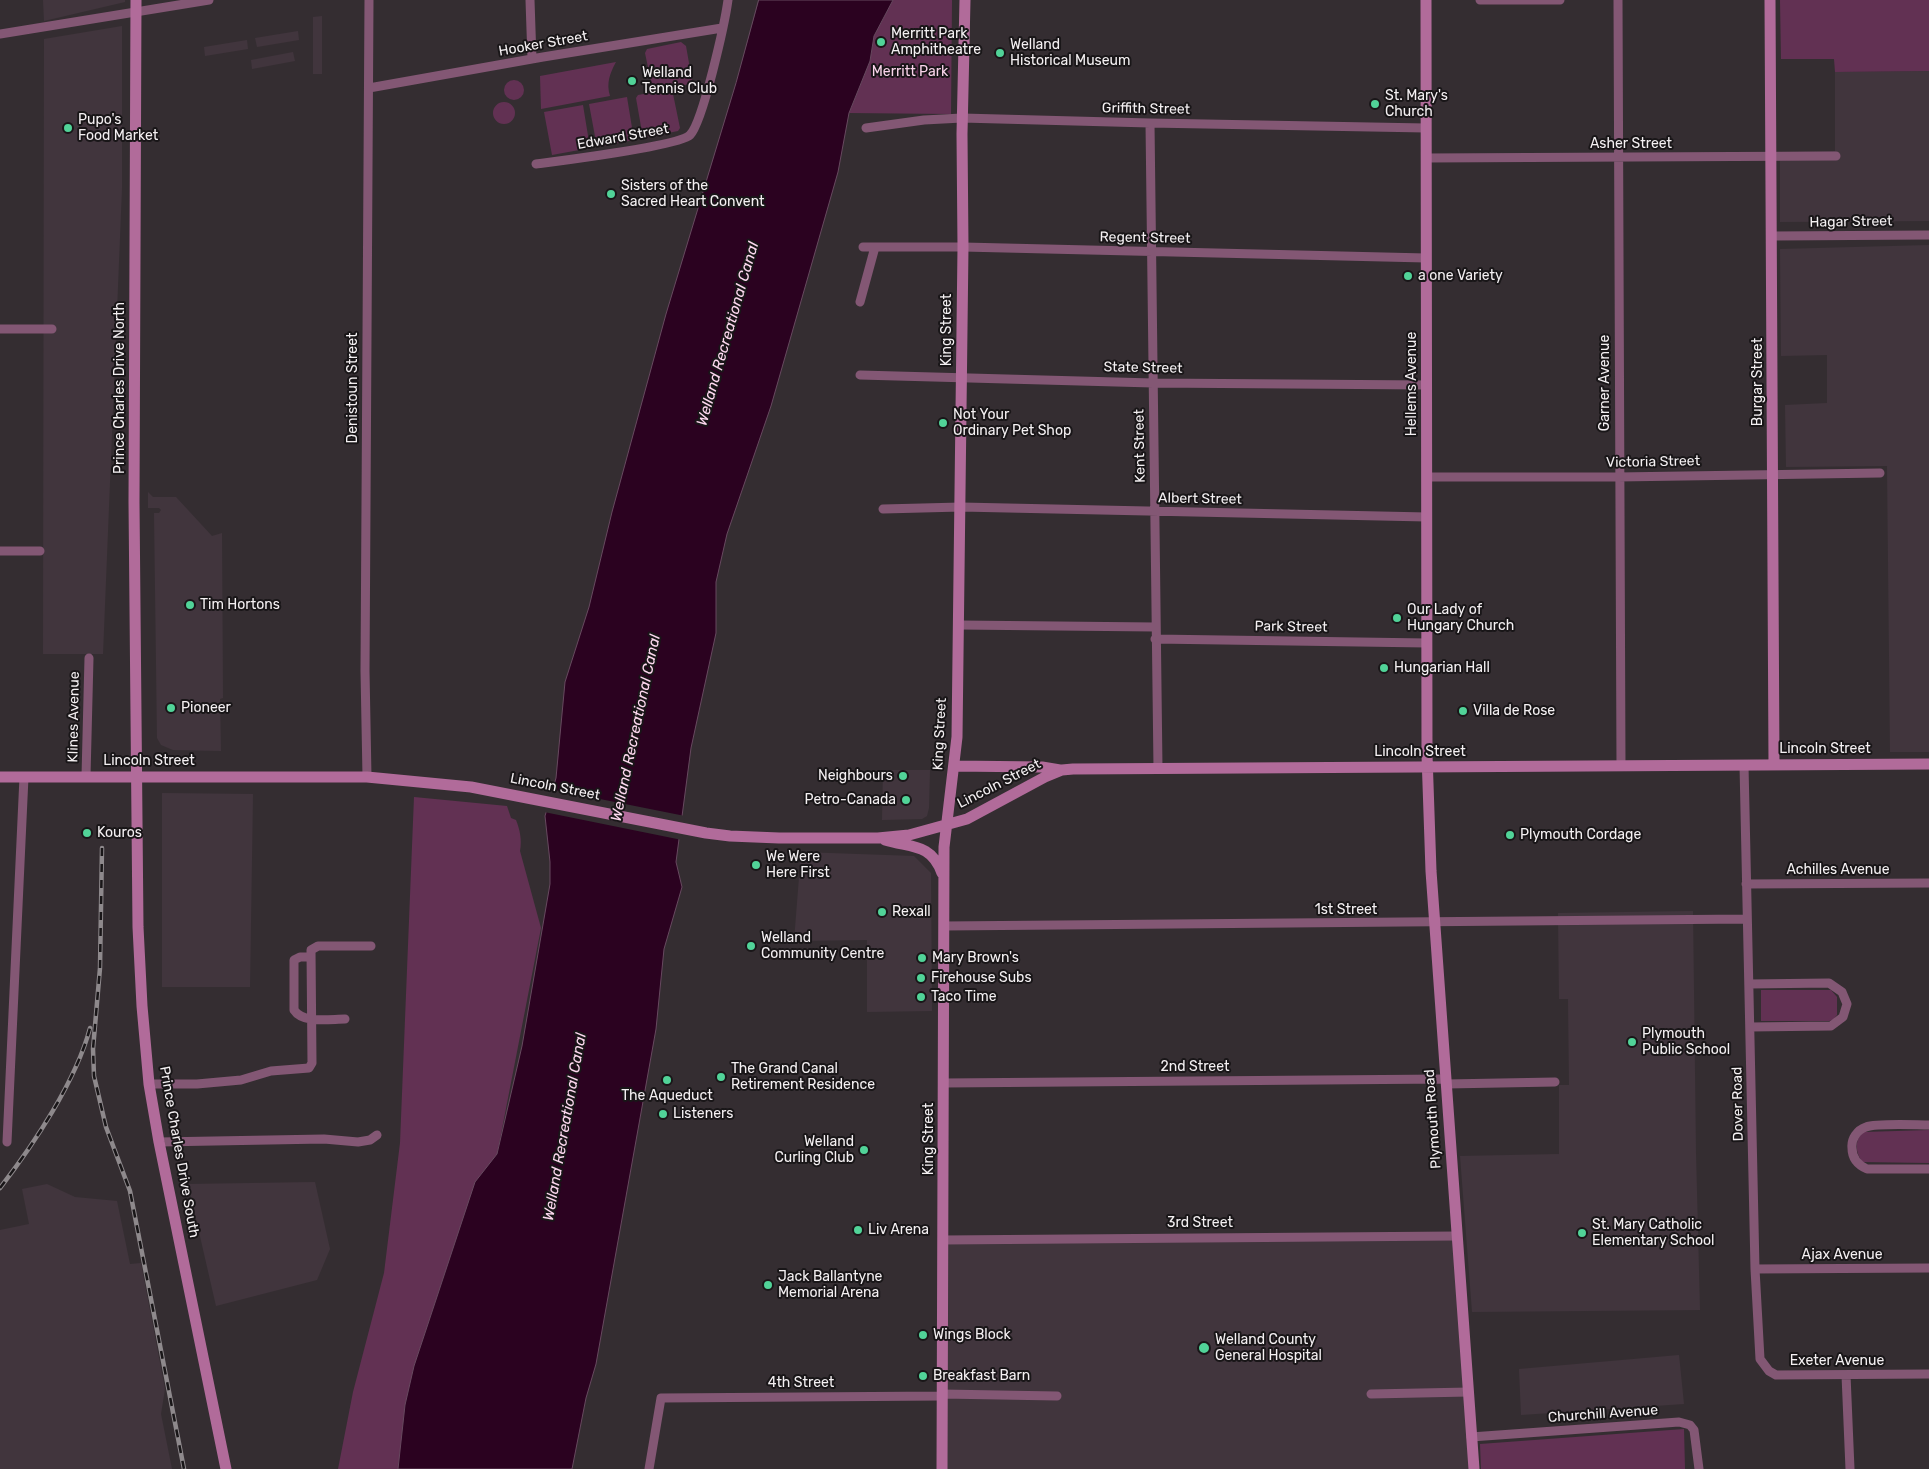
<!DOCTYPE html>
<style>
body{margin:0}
canvas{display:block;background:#342d31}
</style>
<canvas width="1929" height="1469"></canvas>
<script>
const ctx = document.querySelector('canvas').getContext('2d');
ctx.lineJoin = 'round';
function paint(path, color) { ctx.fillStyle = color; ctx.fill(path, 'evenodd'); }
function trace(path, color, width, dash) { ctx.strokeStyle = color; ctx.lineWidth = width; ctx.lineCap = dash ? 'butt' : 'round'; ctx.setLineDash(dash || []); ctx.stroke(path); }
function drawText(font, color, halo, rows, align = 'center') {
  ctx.font = font + ' Rubik,sans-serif'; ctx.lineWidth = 4; ctx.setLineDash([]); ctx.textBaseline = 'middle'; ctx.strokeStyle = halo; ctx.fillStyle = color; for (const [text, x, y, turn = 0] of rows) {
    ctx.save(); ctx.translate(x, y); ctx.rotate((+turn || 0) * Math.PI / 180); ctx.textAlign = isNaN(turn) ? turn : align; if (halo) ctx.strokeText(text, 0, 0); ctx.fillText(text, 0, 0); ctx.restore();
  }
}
paint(new Path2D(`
 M43 0H125V2L44 21Z
 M322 16V74H313V17Z
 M122 26V188L103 654H43L44 39Z
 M298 31 299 40 257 47 255 38Z
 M247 40 248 49 205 56 204 47Z
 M293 52 295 61 252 69 251 60Z
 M1929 71V221L1780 222V152L1835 151V72Z
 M1929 245V752H1890L1887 466 1786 467 1785 405 1827 403V355L1781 356 1780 249Z
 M148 492 153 497H176L212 536 222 533 223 698 220 699 221 751 173 750 161 745 157 738 154 513H159L161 510 159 508H148Z
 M883 770H930L929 808 927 816 922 819 882 820Z
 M162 793 253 794 250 987H162Z
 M801 852 914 856 931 873 932 1011 867 1012V940L794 941Z
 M1693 911 1696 1153 1700 1310 1472 1312 1460 1156 1559 1154V1085H1569L1568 999H1559L1558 913Z
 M315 1182 330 1249 317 1280 216 1306 188 1184Z
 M47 1184 75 1197 117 1201 130 1264 141 1263 165 1389 161 1414 172 1469H0V1230L29 1224 22 1189Z
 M1457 1236 1474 1469H942L943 1240Z
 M1679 1355 1684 1404 1521 1415 1519 1369Z`), '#41353d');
paint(new Path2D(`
 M893 0H952L951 114 849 113 870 61 874 36Z
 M1780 0H1929V71L1835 72 1834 59H1781Z
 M681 42 686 46 692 80 690 84 653 91 645 53 647 49Z
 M616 62C610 73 606 83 610 96L541 109 540 76Z
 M504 90a10 10 0 1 1 20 0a10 10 0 1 1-20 0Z
 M672 89 680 128 678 131 643 138 636 98 638 95Z
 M627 97 634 140 597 147 589 104Z
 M493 113a11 11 0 1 1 22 0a11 11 0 1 1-22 0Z
 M583 105 590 148 552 155 544 112Z
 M414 797 507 806 511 818 516 820C520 830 522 840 520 851L541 928 436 1469H338L353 1392 384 1273 400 1143Z
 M1761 990H1831L1837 997V1015L1833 1020 1829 1021H1761Z
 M1929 1130V1163L1863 1162C1855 1153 1854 1139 1864 1132Z
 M1684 1429 1685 1469H1481L1480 1444Z`), '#623153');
const water = new Path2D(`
 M759 0H893L874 36 870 61 849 113 838 172 771 406 727 534 716 582V633L691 748 676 862 682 887 664 949 656 1029 596 1364 586 1398 572 1469H398L405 1405 414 1366 475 1182 497 1154 522 1046 550 884V862L545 816 556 778 565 682 589 607 612 512 666 314 736 83Z`);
paint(water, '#2b0220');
trace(water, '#67495f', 1);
paint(new Path2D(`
 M550 789 685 816 682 840 544 812Z`), '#342d31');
trace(new Path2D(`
 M530 0 532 59
 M1480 0H1560
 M1618 0 1621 766
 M0 34 209 0
 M369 88 543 57 722 28
 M1150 123 1158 768
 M866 128 924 120 962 118 1150 123 1426 128
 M1426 158 1836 156
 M536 164C559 161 679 146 690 135 703 122 725 22 728 0
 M1773 236 1929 235
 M863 247H963L1426 258
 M860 302 875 247
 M0 329H52
 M860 375 1153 383 1427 385
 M1427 477H1618L1880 473
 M883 509 961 507 1427 517
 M0 551H40
 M959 625 1155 627
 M1155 639 1427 643
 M1744 765 1755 1269 1760 1359 1769 1371 1776 1375 1929 1374
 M86 776 89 658
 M367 777 365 671 369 0
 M1746 884 1929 883
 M944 926 1747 919
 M311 957H300L294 960V1010C303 1024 330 1019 345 1019
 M1749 984 1829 983 1842 992 1847 1004 1843 1017 1831 1026 1750 1027
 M944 1083 1445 1079
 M149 1084H197L241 1080 271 1071 309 1068 312 1063 311 950 318 946H371
 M1446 1084 1555 1082
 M1929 1125C1915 1125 1877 1123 1866 1127 1857 1130 1851 1139 1852 1148 1852 1158 1858 1165 1867 1169H1929
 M7 1142 24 777
 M159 1142 324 1139 358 1142 370 1140 377 1135
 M943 1240 1457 1236
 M1755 1269 1929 1268
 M1846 1375 1850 1469
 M942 1394 1057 1396
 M1371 1394 1469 1392
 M1471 1437 1679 1422 1690 1425 1694 1430 1699 1469
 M649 1469 661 1398 942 1396`), '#835774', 9);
trace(new Path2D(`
 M136 0 134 502 138 927 142 1006 149 1084 159 1142 226 1469
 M1426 0 1427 755 1431 871 1474 1469
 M1770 0 1774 764
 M954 766 1042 767 1060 770
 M0 777H367L471 787 706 833 730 836 779 838H878L909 835 967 819 1045 777 1062 770 1073 769 1929 764
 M885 840C911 848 931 843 942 873
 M942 1469 944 847 957 737 963 247 962 134 965 0`), '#b16b9a', 11);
const rail = new Path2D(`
 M102 848 100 968 93 1049 94 1076 106 1127 130 1191 184 1469
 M0 1188C34 1144 76 1081 90 1028`);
trace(rail, '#8e898c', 4.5);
trace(rail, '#191618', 2.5, [8]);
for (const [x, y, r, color] of [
 [881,42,5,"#51d398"],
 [1000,53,5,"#51d398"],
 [632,81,5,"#51d398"],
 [1375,104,5,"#51d398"],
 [68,128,5,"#51d398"],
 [611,194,5,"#51d398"],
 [1408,276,5,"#51d398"],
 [943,423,5,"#51d398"],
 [190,605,5,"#51d398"],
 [1397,618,5,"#51d398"],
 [1384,668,5,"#51d398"],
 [171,708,5,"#51d398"],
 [1463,711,5,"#51d398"],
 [903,776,5,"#51d398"],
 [906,800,5,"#51d398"],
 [87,833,5,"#51d398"],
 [1510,835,5,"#51d398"],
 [756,865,5,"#51d398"],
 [882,912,5,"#51d398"],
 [751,946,5,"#51d398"],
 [922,958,5,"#51d398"],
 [921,978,5,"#51d398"],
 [921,997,5,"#51d398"],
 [1632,1042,5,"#51d398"],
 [721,1077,5,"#51d398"],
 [667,1080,5,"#51d398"],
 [663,1114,5,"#51d398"],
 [864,1150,5,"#51d398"],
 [858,1230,5,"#51d398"],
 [1582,1233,5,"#51d398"],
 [768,1285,5,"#51d398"],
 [923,1335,5,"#51d398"],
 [1204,1348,6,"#51d398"],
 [923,1376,5,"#51d398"]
]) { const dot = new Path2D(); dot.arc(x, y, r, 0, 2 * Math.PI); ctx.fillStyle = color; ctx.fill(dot); trace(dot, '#191618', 2); }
drawText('14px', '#f4f0f2', '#191618', [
 ["Merritt Park",891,34],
 ["Amphitheatre",891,50],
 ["Welland",1010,45],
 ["Historical Museum",1010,61],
 ["Welland",642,73],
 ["Tennis Club",642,89],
 ["St. Mary's",1385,96],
 ["Church",1385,112],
 ["Pupo's",78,120],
 ["Food Market",78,136],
 ["Sisters of the",621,186],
 ["Sacred Heart Convent",621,202],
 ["a one Variety",1418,276],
 ["Not Your",953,415],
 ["Ordinary Pet Shop",953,431],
 ["Tim Hortons",200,605],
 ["Our Lady of",1407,610],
 ["Hungary Church",1407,626],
 ["Hungarian Hall",1394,668],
 ["Pioneer",181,708],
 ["Villa de Rose",1473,711],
 ["Neighbours",893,776,"right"],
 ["Petro-Canada",896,800,"right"],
 ["Kouros",97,833],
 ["Plymouth Cordage",1520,835],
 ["We Were",766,857],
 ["Here First",766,873],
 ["Rexall",892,912],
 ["Welland",761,938],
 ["Community Centre",761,954],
 ["Mary Brown's",932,958],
 ["Firehouse Subs",931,978],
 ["Taco Time",931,997],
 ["Plymouth",1642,1034],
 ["Public School",1642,1050],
 ["The Grand Canal",731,1069],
 ["Retirement Residence",731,1085],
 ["The Aqueduct",667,1096,"center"],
 ["Listeners",673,1114],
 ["Welland",854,1142,"right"],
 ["Curling Club",854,1158,"right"],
 ["St. Mary Catholic",1592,1225],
 ["Elementary School",1592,1241],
 ["Liv Arena",868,1230],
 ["Jack Ballantyne",778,1277],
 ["Memorial Arena",778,1293],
 ["Wings Block",933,1335],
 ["Welland County",1215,1340],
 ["General Hospital",1215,1356],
 ["Breakfast Barn",933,1376]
], 'left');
drawText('14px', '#f4f0f2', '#191618', [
 ["Hooker Street",543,44,-10],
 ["Griffith Street",1146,109,1],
 ["Edward Street",623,137,-10],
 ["Asher Street",1631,144],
 ["Hagar Street",1851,222,-1],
 ["Regent Street",1145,238,1],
 ["King Street",947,330,-90],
 ["State Street",1143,368,1],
 ["Burgar Street",1758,382,-90],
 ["Garner Avenue",1605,383,-90],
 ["Hellems Avenue",1412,384,-90],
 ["Prince Charles Drive North",120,388,-90],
 ["Denistoun Street",353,388,-90],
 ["Kent Street",1140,446,-91],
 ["Victoria Street",1653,462,-1],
 ["Albert Street",1200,499,1],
 ["Park Street",1291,627,1],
 ["Klines Avenue",74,717,-89],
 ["King Street",940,734,-87],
 ["Lincoln Street",1825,749],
 ["Lincoln Street",1420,752],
 ["Lincoln Street",149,761],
 ["Lincoln Street",999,784,-27],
 ["Lincoln Street",555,787,11],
 ["Achilles Avenue",1838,870],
 ["1st Street",1346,910],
 ["2nd Street",1195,1067],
 ["Dover Road",1738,1104,-91],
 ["Plymouth Road",1433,1119,-94],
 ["King Street",929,1139,-90],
 ["Prince Charles Drive South",179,1152,80],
 ["3rd Street",1200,1223],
 ["Ajax Avenue",1842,1255],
 ["Exeter Avenue",1837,1361],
 ["4th Street",801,1383],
 ["Churchill Avenue",1603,1414,-4]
]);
drawText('14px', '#fad4eb', '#191618', [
 ["Merritt Park",910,72]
]);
drawText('italic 15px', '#fdd8ef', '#191618', [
 ["Welland Recreational Canal",728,334,-74],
 ["Welland Recreational Canal",636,728,-78],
 ["Welland Recreational Canal",565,1127,-80]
]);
</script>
